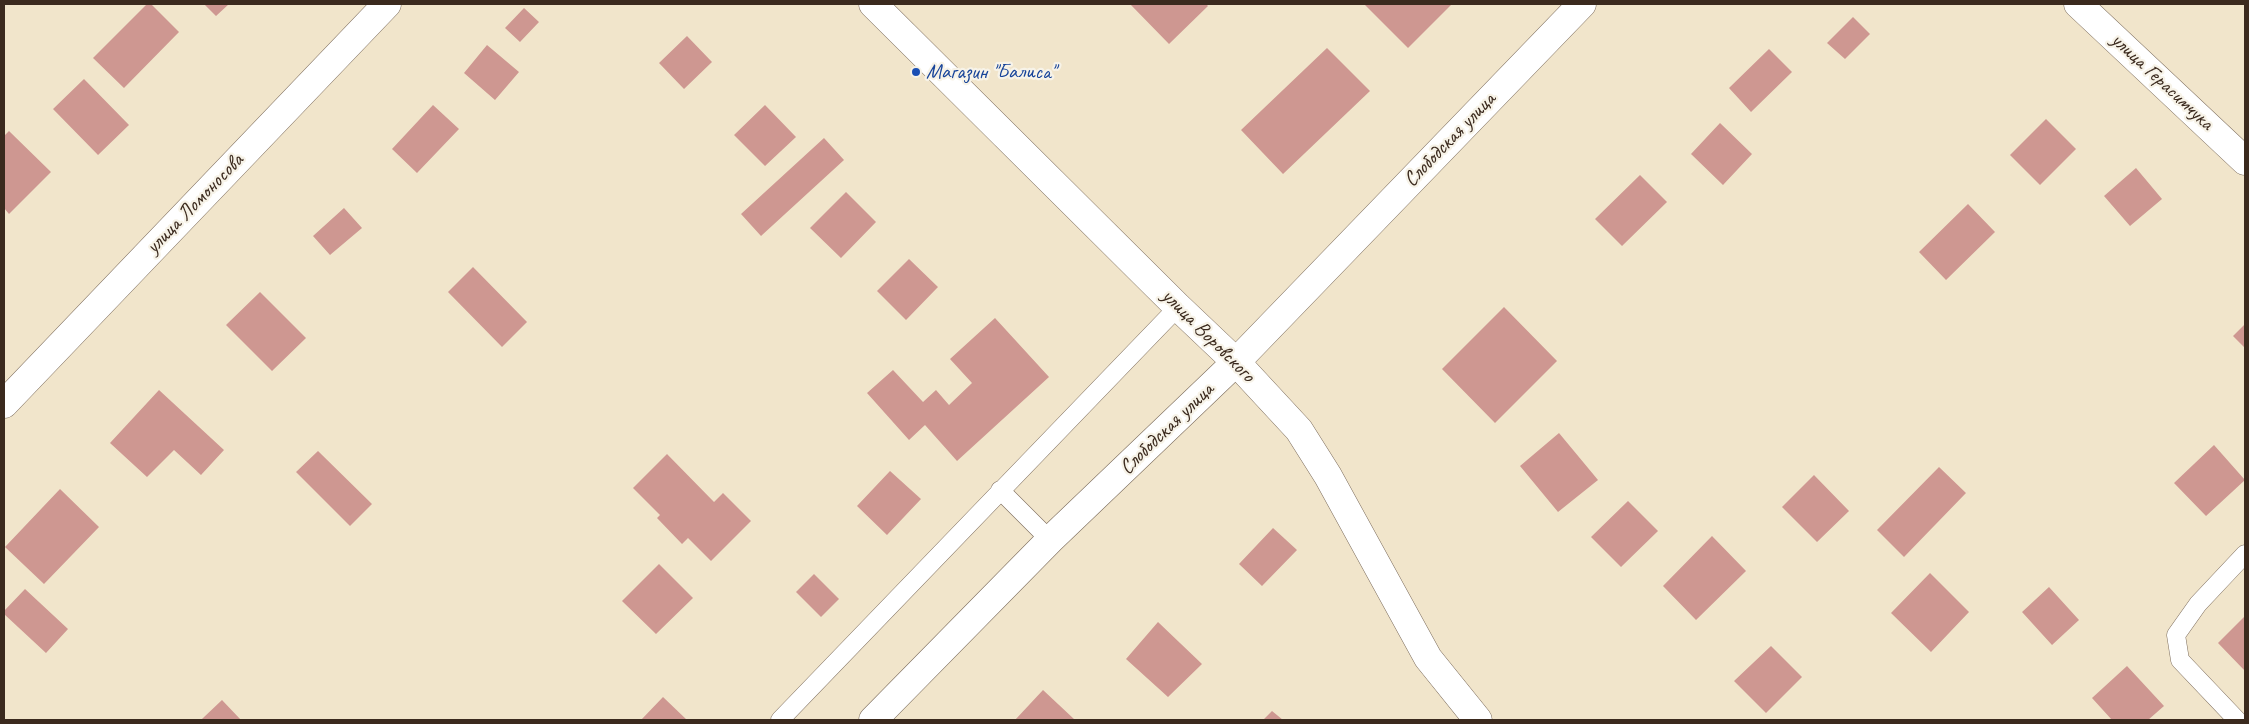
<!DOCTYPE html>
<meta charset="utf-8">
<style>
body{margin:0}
#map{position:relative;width:2249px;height:724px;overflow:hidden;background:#f1e5cb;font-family:Caveat,sans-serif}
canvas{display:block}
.frame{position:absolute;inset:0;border:5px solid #3b2a1e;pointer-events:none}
</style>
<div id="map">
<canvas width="2249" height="724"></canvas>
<div class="frame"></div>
</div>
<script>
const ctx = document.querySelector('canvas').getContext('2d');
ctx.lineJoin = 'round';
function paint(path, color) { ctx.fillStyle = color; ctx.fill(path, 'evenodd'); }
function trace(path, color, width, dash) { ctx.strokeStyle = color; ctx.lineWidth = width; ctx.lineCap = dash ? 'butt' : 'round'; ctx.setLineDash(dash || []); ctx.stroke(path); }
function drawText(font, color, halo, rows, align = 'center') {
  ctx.font = font + ' Caveat,sans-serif'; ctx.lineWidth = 4.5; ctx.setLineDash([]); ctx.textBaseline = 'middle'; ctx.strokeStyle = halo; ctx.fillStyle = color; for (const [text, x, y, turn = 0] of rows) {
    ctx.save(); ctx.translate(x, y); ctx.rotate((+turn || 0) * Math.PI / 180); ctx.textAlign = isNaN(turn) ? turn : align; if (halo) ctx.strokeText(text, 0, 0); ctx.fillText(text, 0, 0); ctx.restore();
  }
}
paint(new Path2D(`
 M147 4H151L179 32 124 88 93 58Z
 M204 4H229L216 16Z
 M1130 4H1206L1208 6 1169 44Z
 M1367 4H1452L1408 48 1365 5Z
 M524 8 539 22 520 42 505 28Z
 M1853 17 1870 34 1845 59 1827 43Z
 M687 36 712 62 684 89 659 63Z
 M487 45 519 72 495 100 464 73Z
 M1327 48 1370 91 1283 174 1241 130Z
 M1769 49 1792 72 1751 112 1729 88Z
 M84 79 129 125 98 155 53 109Z
 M433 105 459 129 417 173 392 149Z
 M765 105 796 137 765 166 734 135Z
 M2046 119 2076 149 2040 185 2010 155Z
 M1720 123 1752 154 1723 185 1691 154Z
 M9 131 51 172 9 214 4 208V136Z
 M824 138 844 160 761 236 741 214Z
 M2136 168 2162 199 2130 226 2104 196Z
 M1640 175 1667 202 1622 246 1595 219Z
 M846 192 876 222 841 258 810 228Z
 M1968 204 1995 232 1946 280 1919 252Z
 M344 208 362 228 330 255 313 236Z
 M909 259 938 287 906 320 877 291Z
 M473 267 527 322 502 347 448 292Z
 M260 292 306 338 272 371 226 325Z
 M1504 307 1557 361 1495 423 1442 369Z
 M995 318 1049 377 957 461 925 425 909 440 867 393 893 370 923 402 936 390 949 405 972 383 950 359Z
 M2245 324V348L2233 336Z
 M159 390 224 450 201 475 174 450 147 477 110 443Z
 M1559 433 1598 480 1558 512 1520 466Z
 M2214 445 2245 480 2206 516 2174 483Z
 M318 451 372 504 350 526 296 472Z
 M667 454 714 502 723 493 751 521 711 561 688 538 682 544 657 518 660 515 633 488Z
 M1939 467 1966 493 1904 557 1877 530Z
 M890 471 921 499 887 535 857 506Z
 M1814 475 1849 511 1817 542 1782 507Z
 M60 489 99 527 44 584 5 547Z
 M1628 501 1658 531 1621 567 1591 537Z
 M1273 528 1297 550 1262 586 1239 564Z
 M1712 536 1746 571 1696 620 1663 586Z
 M659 564 693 598 656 634 622 601Z
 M1930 573 1969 612 1931 652 1891 613Z
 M814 574 839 599 821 617 796 592Z
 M2049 587 2079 620 2052 645 2022 612Z
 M25 589 68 629 46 653 4 614V611Z
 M2245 616V671L2218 643Z
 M1158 622 1202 664 1168 697 1126 659Z
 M1771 646 1802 677 1766 713 1734 681Z
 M2127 666 2164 706 2148 720H2112L2092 698Z
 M1043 690 1074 719 1073 720H1015Z
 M663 697 687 720H641Z
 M222 700 241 720H201L203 718Z
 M1272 711 1283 720H1263Z`), '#ce9791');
const lane = new Path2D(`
 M1000 490 1050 540
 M780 720 1178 307
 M2237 720 2180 660 2176 635 2198 604 2245 554`);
const street = new Path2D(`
 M2078 4 2245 161
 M4 404 387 4
 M873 720 1050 540 1236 362`);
const secondary = new Path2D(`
 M1236 362 1582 4`);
const primary = new Path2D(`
 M873 4 1178 307 1236 362 1299 430 1328 476 1428 658 1478 720`);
trace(lane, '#7b6b5b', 19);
trace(street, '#7b6b5b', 29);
trace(secondary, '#7b6b5b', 29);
trace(primary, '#7b6b5b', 29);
trace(lane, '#fff', 18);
trace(street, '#fff', 28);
trace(secondary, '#fff', 28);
trace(primary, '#fff', 28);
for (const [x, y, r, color] of [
 [916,72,5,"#1a4fb4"]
]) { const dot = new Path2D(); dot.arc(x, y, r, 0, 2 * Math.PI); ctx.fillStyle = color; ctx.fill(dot); trace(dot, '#f7f3e8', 2); }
drawText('21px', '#164399', '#f7f3e8', [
 ["Магазин \"Балиса\"",926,72]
], 'left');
drawText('21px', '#3b2a1e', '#f7f3e8', [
 ["улица Герасимчука",2162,82,43],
 ["Слободская улица",1450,140,-46],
 ["улица Ломоносова",195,204,-46],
 ["улица Воровского",1208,336,45],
 ["Слободская улица",1167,429,-44]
]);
</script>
